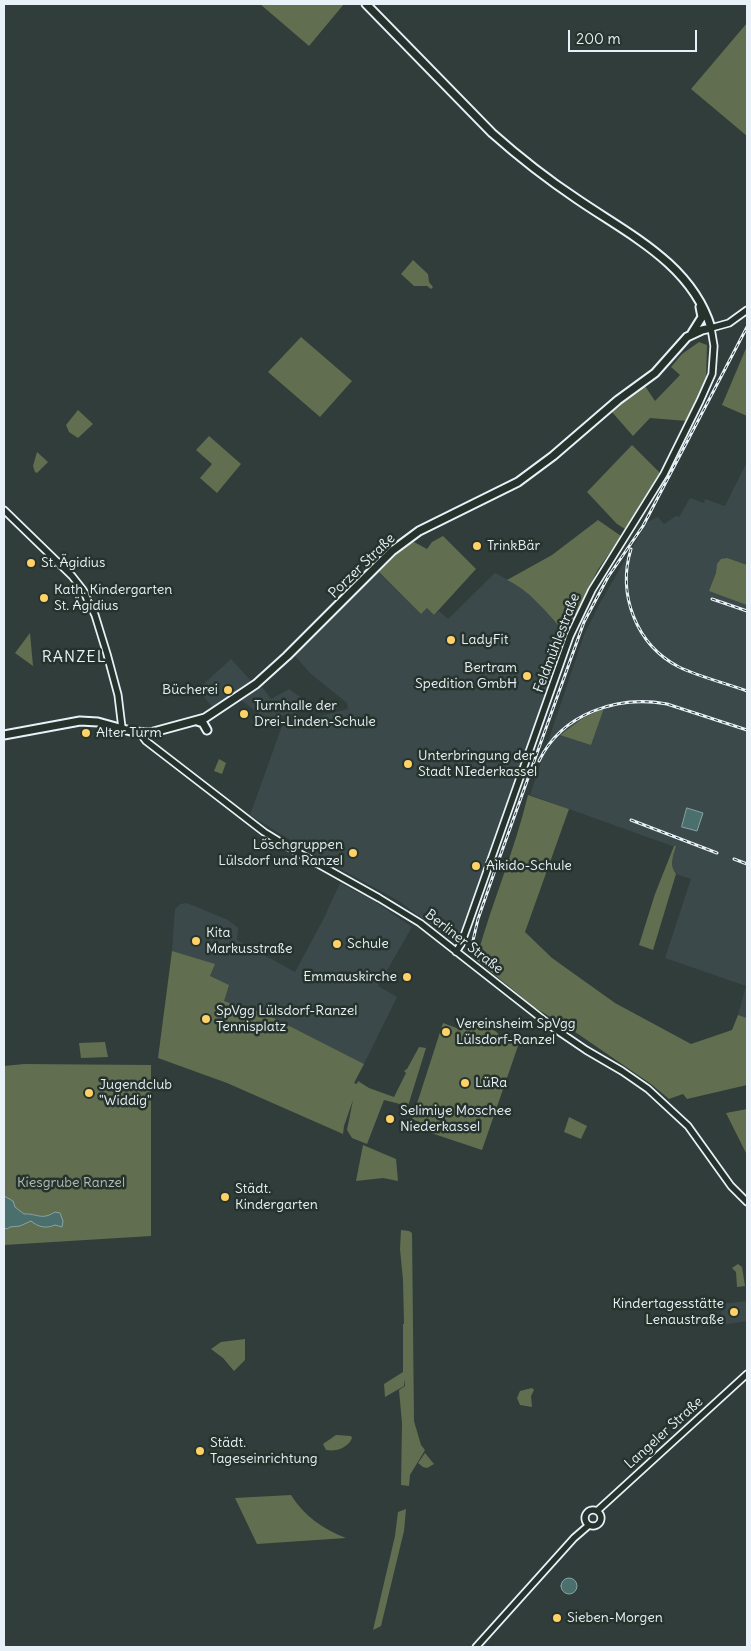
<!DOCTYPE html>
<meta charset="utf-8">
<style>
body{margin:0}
#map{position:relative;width:751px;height:1651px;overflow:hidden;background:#303d3b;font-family:Delius,sans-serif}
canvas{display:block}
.frame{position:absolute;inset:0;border:5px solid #e8f1f8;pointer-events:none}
.scale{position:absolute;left:568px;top:30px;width:129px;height:22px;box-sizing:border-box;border:2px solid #e8f1f8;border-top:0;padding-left:6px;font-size:15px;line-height:18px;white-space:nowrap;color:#e8f1f8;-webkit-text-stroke:4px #26332d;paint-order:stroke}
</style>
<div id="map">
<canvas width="751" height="1651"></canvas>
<div class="frame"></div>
<div class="scale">200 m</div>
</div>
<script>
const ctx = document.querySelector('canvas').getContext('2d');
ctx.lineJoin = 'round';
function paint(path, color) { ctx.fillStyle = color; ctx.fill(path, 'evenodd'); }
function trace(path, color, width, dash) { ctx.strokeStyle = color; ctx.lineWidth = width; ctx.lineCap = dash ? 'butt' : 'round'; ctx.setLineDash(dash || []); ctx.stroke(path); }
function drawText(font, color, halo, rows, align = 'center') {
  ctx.font = font + ' Delius,sans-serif'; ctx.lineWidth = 5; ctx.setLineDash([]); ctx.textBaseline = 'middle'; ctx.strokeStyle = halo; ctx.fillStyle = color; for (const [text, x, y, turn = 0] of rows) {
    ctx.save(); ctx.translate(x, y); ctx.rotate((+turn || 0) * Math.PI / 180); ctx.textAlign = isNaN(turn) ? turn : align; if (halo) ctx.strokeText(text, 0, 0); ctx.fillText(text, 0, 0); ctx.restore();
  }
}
paint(new Path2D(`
 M747 462V1018L738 1015 746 986 665 958 691 879 676 874 673 869 672 860 675 847 530 795 584 635 600 603 647 522 658 517 664 524 676 516 679 517 690 498 704 503 705 499 725 506Z
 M378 572 421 614 427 608 434 615 439 611 448 619 495 573 518 585 536 601 561 628 567 629 519 770 462 927 456 937 451 940 399 901 311 853 250 815 282 726 348 709 347 703 311 674 294 655Z
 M231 659 252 682 242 687 215 707H212L198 689Z
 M262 687 271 699 289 689 306 701 308 710 251 723 259 714 241 700Z
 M340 883 374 901 412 927 378 986 397 997 364 1064 260 1011 252 1012 223 1001 210 976 214 965 172 951 175 909 180 904 187 903 228 920 238 928 237 940 295 972 324 918Z
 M747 1301V1321L722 1325 720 1304Z`), '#3b494b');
paint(new Path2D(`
 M260 4H344L309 46Z
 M747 23V136L691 89Z
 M413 260 428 274 429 282 433 287 431 289 427 286H414L401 274Z
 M301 337 352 381 320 417 268 372Z
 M699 342 707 345 706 379 687 421 650 418 633 436 611 411 632 394 645 386 655 401 680 375 671 367 682 354Z
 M747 346V416L722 405Z
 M78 410 93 424 78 438 69 432 66 425Z
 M209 436 241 464 217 493 200 478 212 464 196 450Z
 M632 445 660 473 625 529 617 524 587 492Z
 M37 452 48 462 37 473 35 472 33 466Z
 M598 520 621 536 597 571 571 628H561C545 611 529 590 507 580L552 555Z
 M443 536 476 569 434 615 427 608 421 614 379 572 403 548 414 542 427 549 432 542Z
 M727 558 747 565V605L709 591 716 573 717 564 721 559Z
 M30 633 33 666 15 653Z
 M604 708 591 745 560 735 583 718Z
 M219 759 226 763 222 774 214 771Z
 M528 795 569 809 525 932 552 958 615 1003 691 1044 732 1030 738 1015 747 1018V1085L687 1099 683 1094 669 1099 651 1084 578 1034 534 1007 472 956V952L478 953C493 900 515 849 528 795Z
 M674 846H676C673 856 669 865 676 874L653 950 639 945 655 894Z
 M172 951 215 964 210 976 229 985 224 1001 252 1011H260L364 1064 354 1083 357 1084 358 1081 369 1088 394 1097 406 1073 404 1071 407 1069 419 1047 426 1048 408 1106 384 1100 367 1144 352 1138 347 1130 353 1100 344 1126 343 1134 227 1083 158 1058Z
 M443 1023 459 1029C476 1019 493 1024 503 1040L504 1037 518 1046 482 1150 422 1130 424 1124 412 1119Z
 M105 1042 108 1057 81 1058 79 1043Z
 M24 1064 151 1065V1236L4 1245V1066Z
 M747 1109V1155L726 1113Z
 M569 1117 587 1126 581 1139 564 1132Z
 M363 1145 396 1159 398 1181 383 1178 356 1181Z
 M401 1230 409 1231 412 1233 414 1421 421 1445 425 1450 410 1475 409 1486 401 1485 402 1423 399 1390 405 1386 404 1379V1386L385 1397 384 1384 403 1372V1324H404L403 1280 400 1249Z
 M738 1264 742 1267 745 1286 737 1287 736 1272 732 1268Z
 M245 1339V1360L234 1371 223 1358 211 1349 221 1342Z
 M532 1388 534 1390 531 1396 532 1407 520 1405 517 1398 520 1391Z
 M336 1435 351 1436 352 1438C348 1448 336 1452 326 1450L323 1444Z
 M425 1453 434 1464 427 1468 423 1467 418 1463Z
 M291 1495C304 1516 323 1529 346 1538L257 1544 235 1498Z
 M406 1509 404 1531 381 1626 373 1630 395 1536 398 1512Z`), '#626e50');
const water = new Path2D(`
 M687 808 703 813 697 831 682 827Z
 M4 1196 13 1201 15 1207 24 1214C37 1213 41 1221 55 1212L60 1213 63 1221 62 1227 55 1225C46 1229 38 1227 31 1221L20 1226 10 1227 7 1229 4 1228Z
 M561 1586a8 8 0 1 1 16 0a8 8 0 1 1-16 0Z`);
paint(water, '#4a6f6d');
trace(water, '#89a3a5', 1);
const tertiary = new Path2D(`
 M4 510 72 576 83 590 95 615 107 654 118 695 122 728
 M140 733 146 741 264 832 295 851 379 898 420 923 555 1029 586 1050 622 1071 648 1089 688 1126 731 1186 747 1202
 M456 952 461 944 469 922 570 636 592 590 664 474 700 401 712 374 714 346 711 328 729 323 747 310
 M585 1518a8 8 0 1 1 16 0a8 8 0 1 1-16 0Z
 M597 1511 747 1374
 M476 1647 574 1538 589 1525`);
const secondary = new Path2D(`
 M692 333 702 317 700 307
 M197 721 203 723 207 730
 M4 735 80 721 98 722 134 732 150 733 205 718 256 684 287 656 392 551 419 531 518 482 553 456 618 400 655 373 687 337 702 330 711 328C692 264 628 234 577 199 547 179 519 157 492 133L366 4`);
trace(tertiary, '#e8f1f8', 9);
trace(secondary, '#e8f1f8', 11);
trace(tertiary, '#26332d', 5.5);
trace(secondary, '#26332d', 7);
const rail = new Path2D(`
 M631 549C617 594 636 645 679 667 700 677 725 683 747 691
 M712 599 747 611
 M539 761C562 713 618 695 667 704L747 730
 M631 820 717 853
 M734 859 747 864
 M472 945 478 919 493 876 584 622 608 577 643 526 747 327`);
trace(rail, '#e8f1f8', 3);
trace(rail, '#26332d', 1, [4]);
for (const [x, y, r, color] of [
 [477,546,5,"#ffd166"],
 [31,563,5,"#ffd166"],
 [44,598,5,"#ffd166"],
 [451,640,5,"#ffd166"],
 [527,676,5,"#ffd166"],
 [228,690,5,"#ffd166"],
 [244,714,5,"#ffd166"],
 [86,733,5,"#ffd166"],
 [408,764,5,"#ffd166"],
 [353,853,5,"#ffd166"],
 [476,866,5,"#ffd166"],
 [196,941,5,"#ffd166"],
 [337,944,5,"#ffd166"],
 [407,977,5,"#ffd166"],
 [206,1019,5,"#ffd166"],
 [446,1032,5,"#ffd166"],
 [465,1083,5,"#ffd166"],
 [89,1093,5,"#ffd166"],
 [390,1119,5,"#ffd166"],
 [225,1197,5,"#ffd166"],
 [734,1312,5,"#ffd166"],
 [200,1451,5,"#ffd166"],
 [557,1618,5,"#ffd166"]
]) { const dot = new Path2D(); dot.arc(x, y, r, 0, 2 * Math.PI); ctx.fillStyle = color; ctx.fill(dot); trace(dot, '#26332d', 2); }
drawText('14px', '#e8f1f8', '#26332d', [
 ["TrinkBär",487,546],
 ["St. Ägidius",41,563],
 ["Kath. Kindergarten",54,590],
 ["St. Ägidius",54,606],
 ["LadyFit",461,640],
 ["Bertram",517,668,"right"],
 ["Spedition GmbH",517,684,"right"],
 ["Bücherei",218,690,"right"],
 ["Turnhalle der",254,706],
 ["Drei-Linden-Schule",254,722],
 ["Alter Turm",96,733],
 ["Unterbringung der",418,756],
 ["Stadt NIederkassel",418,772],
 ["Löschgruppen",343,845,"right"],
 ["Lülsdorf und Ranzel",343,861,"right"],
 ["Aikido-Schule",486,866],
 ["Kita",206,933],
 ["Markusstraße",206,949],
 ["Schule",347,944],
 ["Emmauskirche",397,977,"right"],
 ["SpVgg Lülsdorf-Ranzel",216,1011],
 ["Tennisplatz",216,1027],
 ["Vereinsheim SpVgg",456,1024],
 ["Lülsdorf-Ranzel",456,1040],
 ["LüRa",475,1083],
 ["Jugendclub",99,1085],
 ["\"Widdig\"",99,1101],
 ["Selimiye Moschee",400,1111],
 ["Niederkassel",400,1127],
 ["Städt.",235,1189],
 ["Kindergarten",235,1205],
 ["Kindertagesstätte",724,1304,"right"],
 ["Lenaustraße",724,1320,"right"],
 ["Städt.",210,1443],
 ["Tageseinrichtung",210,1459],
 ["Sieben-Morgen",567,1618]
], 'left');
drawText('14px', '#e8f1f8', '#26332d', [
 ["Porzer Straße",362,566,-44],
 ["Feldmühlestraße",557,643,-69],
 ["Berliner Straße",464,942,38],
 ["Langeler Straße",664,1433,-42]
]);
drawText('14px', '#b2bdb5', '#26332d', [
 ["Kiesgrube Ranzel",71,1183]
]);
ctx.letterSpacing = '1px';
drawText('16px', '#e8f1f8', '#26332d', [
 ["RANZEL",74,657]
]);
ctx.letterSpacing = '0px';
</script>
